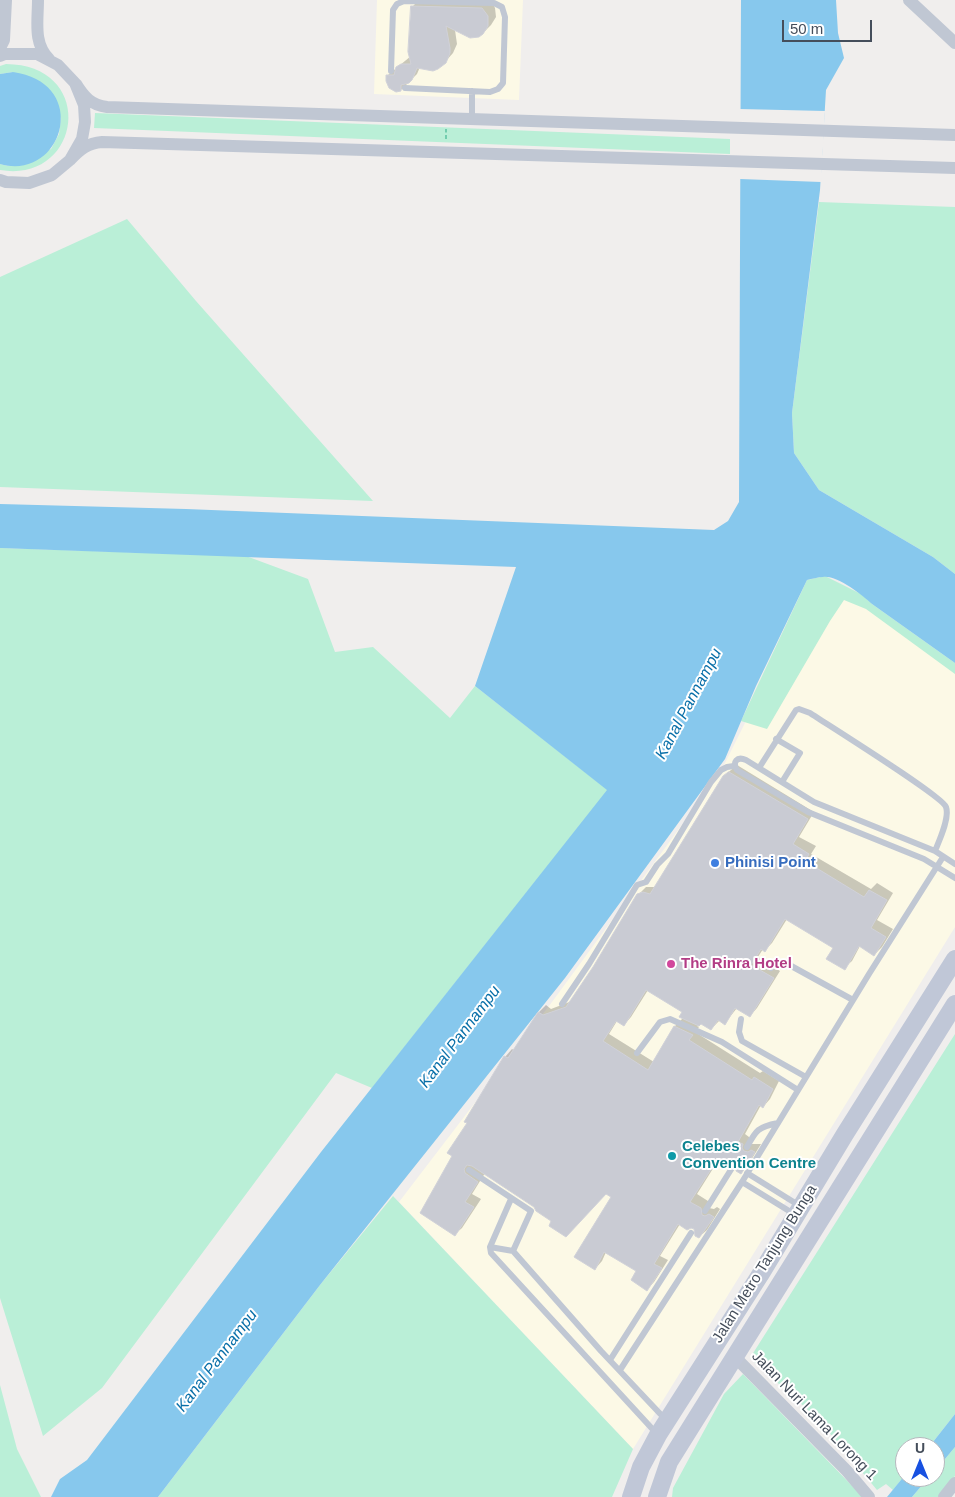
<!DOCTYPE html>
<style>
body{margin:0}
#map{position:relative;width:955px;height:1497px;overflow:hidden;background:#f0eeed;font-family:Helvetica,sans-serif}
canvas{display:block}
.north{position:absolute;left:895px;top:1437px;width:50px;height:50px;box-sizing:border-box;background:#fff;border:1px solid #b5b8bd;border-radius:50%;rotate:0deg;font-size:14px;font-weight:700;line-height:20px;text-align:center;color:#454e5b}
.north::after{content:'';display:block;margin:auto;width:18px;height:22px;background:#1751e1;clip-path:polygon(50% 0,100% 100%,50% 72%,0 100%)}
.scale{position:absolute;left:782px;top:20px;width:90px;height:22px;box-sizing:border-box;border:2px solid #454e5b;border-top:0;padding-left:6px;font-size:15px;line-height:18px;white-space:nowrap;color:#454e5b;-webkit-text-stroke:4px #fff;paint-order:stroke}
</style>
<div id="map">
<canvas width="955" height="1497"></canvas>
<div class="north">U</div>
<div class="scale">50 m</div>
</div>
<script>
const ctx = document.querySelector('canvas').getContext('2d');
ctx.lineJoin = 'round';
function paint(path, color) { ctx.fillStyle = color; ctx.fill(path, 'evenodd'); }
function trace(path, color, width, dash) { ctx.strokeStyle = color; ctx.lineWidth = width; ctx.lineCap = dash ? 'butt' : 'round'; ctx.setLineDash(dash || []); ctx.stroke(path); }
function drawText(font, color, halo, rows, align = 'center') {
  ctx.font = font + ' Helvetica,sans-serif'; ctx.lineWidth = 4; ctx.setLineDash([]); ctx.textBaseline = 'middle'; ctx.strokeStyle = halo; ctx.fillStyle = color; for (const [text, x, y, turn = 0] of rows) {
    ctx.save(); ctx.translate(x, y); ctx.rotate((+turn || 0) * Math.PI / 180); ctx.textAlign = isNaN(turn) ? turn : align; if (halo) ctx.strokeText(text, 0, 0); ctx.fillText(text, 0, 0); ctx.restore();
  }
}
paint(new Path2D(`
 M377 0H523L519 100 374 94Z
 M837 586 955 666V927L633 1449 399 1202 552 1002 720 773 793 627Z`), '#fcf9e6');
paint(new Path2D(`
 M6 64C98 65 82 184 0 170V164L8 166 51 149 59 134 61 118 13 72 0 74V66Z
 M95 113 730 139V154L94 128Z
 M819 202 955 207V574L933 557 819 490 794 453 792 413Z
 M127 219 196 301 373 501 0 487V277Z
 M0 548 246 556 308 579 335 652 373 647 450 718 475 686 608 790 372 1088 336 1073 102 1388 43 1436 0 1298Z
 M825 576 861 594 872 604 955 663V674L866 609 844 600 830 621 767 729 741 721 807 580Z
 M955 1034V1414L929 1447H905V1475L893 1490 886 1484 877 1490 818 1419 750 1358Z
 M393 1196 633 1449 612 1497H158L320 1285Z
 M743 1374 863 1497H672L673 1488 724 1394Z
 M0 1385 17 1449 41 1497H0Z
 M955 1447V1476L938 1497H912L929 1477H935V1471Z`), '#baefd7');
paint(new Path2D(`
 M741 0H836L838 33 844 58 826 90 820 190 792 413 794 453 819 490 933 557 955 574V663L872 604C862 595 837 575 823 577 818 577 812 579 807 580L756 686 725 759 565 978 320 1285 158 1497H51L60 1479 87 1460 321 1152 607 790 475 686 516 567 0 548V504L186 509 714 530 728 521 739 502Z
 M13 72C92 83 63 182 0 164V74Z
 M955 1414V1447L935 1471V1447H929Z
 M905 1475V1477H929L912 1497H887Z`), '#87c8ed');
paint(new Path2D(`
 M740 109 825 111 821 182 740 179Z`), '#f0eeed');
paint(new Path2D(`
 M419 0 493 4 495 8 496 17 491 25 483 33 455 30 457 44 453 53 445 62 420 67 417 74 401 90 388 75 411 56 412 7Z
 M737 765 814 812 799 837 816 846 811 854 871 889 877 883 893 893 877 920 893 929 882 947 874 955 860 946 852 961 844 968 835 948 787 919 772 943 765 950 763 949 758 957 780 971 757 1008 750 1016 737 1008 725 1023 720 1020 711 1029 701 1023 697 1026 699 1027 695 1032 760 1073 763 1071 779 1081 770 1099 763 1107 761 1105 745 1134 749 1137 752 1144H761L748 1165 741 1172 735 1162 719 1159 697 1194 708 1201 709 1208 714 1209 717 1207 720 1209 707 1230 699 1237 695 1228 680 1224 660 1256 668 1260 654 1282 647 1289 638 1271 606 1252 602 1261 595 1269 613 1197 607 1192 553 1221 535 1206 485 1173 472 1194 481 1199 462 1228 454 1235 453 1156 469 1122 505 1057 512 1049 515 1051 539 1012 546 1005 551 1009 572 1001 594 967 638 895 646 887H656L725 775ZM648 990 683 1012V1018L674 1027 654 1062 609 1034 617 1021 624 1025 631 1017Z`), '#0003');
const building = new Path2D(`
 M411 6 482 8 488 16V26L483 34 479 37 470 38 446 26 450 48V53L446 63 438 69 433 71 417 68 412 80 409 83 401 85V91L396 92 389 88 386 81V75H394L396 67 401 64H411L408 52Z
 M729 772 808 819 793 844 809 854 805 861 864 897 869 890 887 900 871 928 886 937 874 956 859 946 845 970 826 959 833 948 785 919 765 952 761 949 751 965 774 978 750 1017 735 1008 725 1025 718 1020 711 1030 701 1024 699 1026 679 1017 682 1012 646 990 624 1026 616 1021 603 1041 648 1070 674 1026 693 1035 689 1040 752 1080 754 1077 773 1089 763 1108 759 1105 738 1142 743 1144 742 1148 744 1151 748 1152 751 1150 755 1152 741 1174 736 1171 737 1166 734 1164 730 1163 728 1166 717 1160 690 1202 701 1208 702 1215 705 1216 709 1214 714 1217 699 1238 695 1236 694 1229 691 1228 687 1230 678 1224 654 1264 662 1268 647 1291 631 1280 636 1271 604 1252 595 1270 574 1257 611 1197 606 1194 566 1237 549 1226 551 1221 536 1211 534 1207 472 1166 467 1165 464 1169 465 1173 478 1182 465 1202 474 1207 455 1236 420 1213 452 1156 447 1153 467 1123 464 1122 504 1056 508 1058 538 1012 543 1015 566 1007 593 967 637 894 643 892 650 894 723 776Z`);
paint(building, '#c9cbd3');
trace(building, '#d1d2d9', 1);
trace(new Path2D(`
 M446 139V129`), '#72cdae', 2, [4, 2.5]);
trace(new Path2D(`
 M391 71 393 10 397 4 404 1 494 3 502 7 505 17 503 83 498 89 490 92 405 88
 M472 91V118
 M776 739 800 753 782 782
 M759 768 796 710 799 709 810 713C828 725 942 796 946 807 950 818 939 841 935 851
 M955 864 935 851 814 802 746 760C737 756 732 762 737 770L808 812 924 859 955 878
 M771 968 778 962H784L853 1000
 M562 1004 589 964 637 885 646 882 657 865 668 854 711 782 721 770 727 767 734 766
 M741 1019 739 1032 742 1041 806 1077
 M637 1053 660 1022 670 1019 722 1042 798 1090
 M747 1147C756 1130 758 1127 778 1123
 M469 1170 531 1211 513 1251
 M747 1173 800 1206
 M742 1182 794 1214
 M511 1199 490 1247 491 1253 657 1434
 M705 1211 732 1168
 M490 1247 513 1251 601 1351 666 1420
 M610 1360 691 1233
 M620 1370 742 1182 869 974 943 857`), '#c0c7d3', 6);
trace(new Path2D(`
 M38 0C38 21 33 43 49 59
 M909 0 955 43
 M0 48 4 40 6 0
 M0 56 5 54H37L58 65 75 83 84 105 85 122 82 139 70 160 52 175 29 183 6 182 0 180
 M76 84C84 97 91 105 107 107L955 135
 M70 160C80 149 88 143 102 142L955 168
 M735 1357 847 1471 869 1497
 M944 1497 955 1483`), '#c0c7d3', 12);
trace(new Path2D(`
 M631 1497 641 1467 658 1435 760 1275 845 1134 955 959
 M657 1497 669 1462 955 1004`), '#c0c7d7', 18);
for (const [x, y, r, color] of [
 [715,863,5,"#3f7fe0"],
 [671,964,5,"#d1479c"],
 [672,1156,5,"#0f9aa8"]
]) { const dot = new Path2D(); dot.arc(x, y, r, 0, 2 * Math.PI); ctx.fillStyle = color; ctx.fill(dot); trace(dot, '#fff', 2); }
drawText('bold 15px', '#366cbe', '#fff', [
 ["Phinisi Point",725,863]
], 'left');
drawText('bold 15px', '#b23c85', '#fff', [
 ["The Rinra Hotel",681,964]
], 'left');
drawText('bold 15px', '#0d838f', '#fff', [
 ["Celebes",682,1147],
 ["Convention Centre",682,1164]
], 'left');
drawText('15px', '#454e5b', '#fff', [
 ["Jalan Metro Tanjung Bunga",765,1264,-58],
 ["Jalan Nuri Lama Lorong 1",814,1416,46]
]);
drawText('italic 16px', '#0a70a9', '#fff', [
 ["Kanal Pannampu",689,704,-62],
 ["Kanal Pannampu",460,1037,-53],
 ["Kanal Pannampu",217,1361,-53]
]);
</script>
